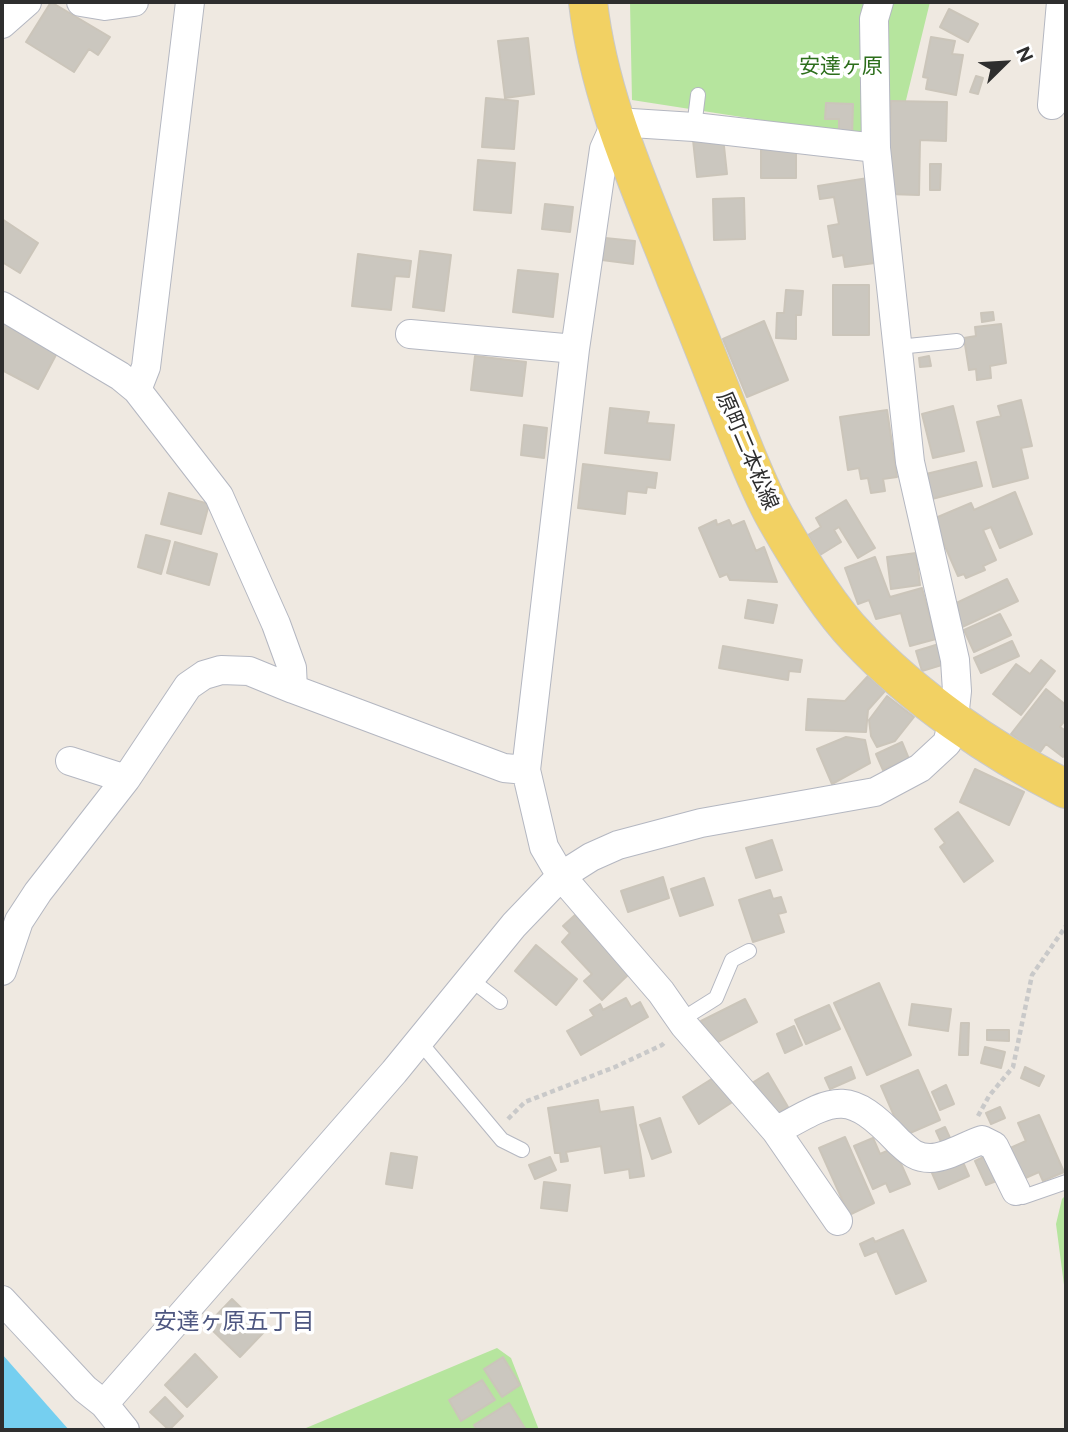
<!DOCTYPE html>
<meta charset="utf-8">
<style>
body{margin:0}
#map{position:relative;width:1068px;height:1432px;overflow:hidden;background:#efe9e1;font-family:Figtree,sans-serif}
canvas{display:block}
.frame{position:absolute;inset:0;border:4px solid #2e2e2e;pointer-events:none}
.north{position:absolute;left:970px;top:28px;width:70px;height:70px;-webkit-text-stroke:5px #fff;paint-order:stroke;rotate:66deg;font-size:19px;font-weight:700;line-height:28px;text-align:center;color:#2e2e2e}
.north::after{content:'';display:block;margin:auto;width:24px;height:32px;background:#2e2e2e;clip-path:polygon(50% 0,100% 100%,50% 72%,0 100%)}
</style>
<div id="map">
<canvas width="1068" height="1432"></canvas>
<div class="frame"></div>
<div class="north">N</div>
</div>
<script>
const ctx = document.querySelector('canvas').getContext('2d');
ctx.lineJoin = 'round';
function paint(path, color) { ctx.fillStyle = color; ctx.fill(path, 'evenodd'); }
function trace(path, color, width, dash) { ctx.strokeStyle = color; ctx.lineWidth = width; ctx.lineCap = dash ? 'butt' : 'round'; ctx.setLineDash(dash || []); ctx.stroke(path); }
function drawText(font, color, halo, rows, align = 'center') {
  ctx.font = font + ' Figtree,"Noto Sans JP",sans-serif'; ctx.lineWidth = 7; ctx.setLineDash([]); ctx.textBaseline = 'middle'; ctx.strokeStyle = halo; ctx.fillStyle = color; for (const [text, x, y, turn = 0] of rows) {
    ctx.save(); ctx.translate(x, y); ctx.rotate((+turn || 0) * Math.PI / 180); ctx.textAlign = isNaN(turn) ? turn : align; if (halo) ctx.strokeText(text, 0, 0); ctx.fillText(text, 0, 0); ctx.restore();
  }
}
paint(new Path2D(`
 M630 2H930L896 141 632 100Z
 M1066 1195V1300L1056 1224 1062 1199Z
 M497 1348 511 1358 539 1430H307L306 1428Z`), '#b6e59e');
paint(new Path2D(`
 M2 1354 69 1430H2Z`), '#75cff0');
const building = new Path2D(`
 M51 2 110 37 98 55 89 49 74 72 26 42Z
 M949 9 978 24 968 42 940 27Z
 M931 37 955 41 952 54 963 55 956 95 926 89 928 78 923 77Z
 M528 38 534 94 505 98 498 41Z
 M976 76 983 78 978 94 970 92Z
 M486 98 518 101 514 149 482 147Z
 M891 101 947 102 946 141 920 140 919 195 888 194Z
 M826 103 853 104 852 137H839V119H825Z
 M723 137 727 174 697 177 693 140Z
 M761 147H796V178H761Z
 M478 160 515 163 511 213 474 210Z
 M930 164H941L940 190H930Z
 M868 178 882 262 845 267 843 255 833 257 828 226 839 224 834 197 820 199 818 186Z
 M744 198 745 239 714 240 713 199Z
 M545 204 573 207 570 232 542 229Z
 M2 219 38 243 20 273 2 262Z
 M605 238 635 241 633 264 602 260Z
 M420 251 451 255 444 311 413 307Z
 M358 254 411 261 409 277 395 276 391 310 352 306Z
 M518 270 558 274 553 317 513 312Z
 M833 285H869V335H833Z
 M786 290 803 291 801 315H796V339L776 338 777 313H784Z
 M993 312 994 320 982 322 981 313Z
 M764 321 788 380 747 397 723 339Z
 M2 322 57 353 38 389 2 370Z
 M1001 324 1006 363 990 366 991 378 977 380 976 369 969 370 964 338 976 336 975 327Z
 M475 356 526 362 522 396 471 390Z
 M929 356 931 366 920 367 919 358Z
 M1021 400 1032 446 1021 448 1028 478 993 487 977 422 1001 416 998 406Z
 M953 406 964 451 933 458 922 414Z
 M610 408 649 412 647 423 674 425 670 460 605 453Z
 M887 410 897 477 883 479 885 491 871 493 868 478 861 479 859 468 848 470 840 417Z
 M524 425 547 428 544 458 521 455Z
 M976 462 982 486 932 499 926 474Z
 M583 464 657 473 655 488 647 487 646 493 627 491 625 514 578 508Z
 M1015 492 1032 534 1000 548 991 527 983 530 996 560 983 566 985 570 966 578 964 574 958 576 933 519 971 503 974 510Z
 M169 493 209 504 201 534 161 524Z
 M846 500 875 548 858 558 839 527 834 530 841 542 820 555 808 535 821 527 816 518Z
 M716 520 717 525 729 520 732 526 744 521 756 551 764 547 777 582 730 580 727 574 720 577 699 528Z
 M146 535 170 541 161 574 138 567Z
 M175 542 217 554 209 585 167 573Z
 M916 553 920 585 891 589 887 557Z
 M875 557 890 597 922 588 936 639 910 646 901 613 876 619 869 600 858 604 845 568Z
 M1007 579 1018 601 960 628 950 606Z
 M748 600 777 605 773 623 745 618Z
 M1000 614 1011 635 974 652 964 630Z
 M1012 641 1019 656 981 673 974 658Z
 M939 644 945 664 922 671 916 651Z
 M723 646 802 660 800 672 789 671 788 680 719 668Z
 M1041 660 1055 671 1021 715 993 694 1016 664 1030 674Z
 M868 676 885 691 868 710 866 732 806 730 808 699 845 701Z
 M1046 689 1066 705V719L1060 727 1066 731V753L1063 757 1046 744 1038 755 1011 734Z
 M887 696 914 717 895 741 877 747 871 736 869 720Z
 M846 737 865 740 870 763 832 784 817 749Z
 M902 742 909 759 883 770 876 754Z
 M975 769 1024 792 1009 825 960 802Z
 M958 812 993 861 964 882 940 847 945 843 935 829Z
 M772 840 782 870 756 878 746 848Z
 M663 877 669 898 628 912 621 891Z
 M704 878 713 905 680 916 671 889Z
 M770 890 773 899 781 897 786 912 778 914 784 932 753 942 739 900Z
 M575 915 630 973 602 1000 584 981 592 974 562 942 570 933 563 926Z
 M536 945 577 979 556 1005 515 971Z
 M879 983 911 1055 867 1075 834 1003Z
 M626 998 631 1007 640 1002 648 1017 581 1055 567 1031 594 1016 590 1010 600 1004 603 1010Z
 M745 999 757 1022 712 1045 701 1021Z
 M912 1004 951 1009 948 1031 909 1025Z
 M829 1005 840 1029 806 1044 795 1020Z
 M961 1023H969L968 1055H959Z
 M794 1026 802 1045 785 1053 777 1034Z
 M987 1030H1009V1041L987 1040Z
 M985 1047 1005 1052 1001 1068 981 1063Z
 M851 1067 855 1078 830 1089 825 1078Z
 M1025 1067 1044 1076 1039 1086 1021 1078Z
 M918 1070 940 1120 903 1136 881 1086Z
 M768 1073 788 1107 772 1117 752 1083Z
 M718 1075 734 1101 699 1124 683 1097Z
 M946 1085 954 1104 940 1110 932 1092Z
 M598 1100 600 1112 633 1107 644 1176 630 1178 629 1169 605 1173 601 1146 566 1152 568 1161 561 1162 560 1153H555L548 1108Z
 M1000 1107 1005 1118 991 1124 986 1113Z
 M1039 1115 1064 1172 1043 1181 1039 1172 1021 1180 1008 1149 1026 1141 1018 1123Z
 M660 1118 671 1152 652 1159 640 1125Z
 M945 1127 951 1140 942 1144 936 1131Z
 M845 1137 874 1203 849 1215 819 1148Z
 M873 1138 880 1154 894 1148 910 1184 890 1192 886 1183 873 1189 854 1146Z
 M391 1153 417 1157 412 1188 386 1184Z
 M988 1155 999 1180 986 1185 975 1161Z
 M550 1157 556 1170 535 1179 529 1165Z
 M962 1160 969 1176 939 1189 932 1173Z
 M544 1182 570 1185 567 1211 541 1208Z
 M903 1230 926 1281 896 1294 877 1251 865 1256 860 1244 873 1238 875 1242Z
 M232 1299 265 1331 240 1357 207 1325Z
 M195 1354 217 1377 187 1407 165 1385Z
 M503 1357 520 1385 502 1397 484 1369Z
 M482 1380 495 1400 461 1421 449 1400Z
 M165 1397 183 1416 169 1430 150 1412Z
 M509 1403 526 1430H477L474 1425Z`);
paint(building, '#cbc7bf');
trace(building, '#cbc5ba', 2);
const service = new Path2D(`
 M694 127 698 95
 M898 347 957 341
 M470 979 500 1002
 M681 1020 716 998 732 960 749 951
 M419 1041 502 1140 522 1150
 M1016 1191 1023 1197 1066 1182`);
const minor = new Path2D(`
 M81 2 105 6 134 2
 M2 24 27 2
 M1052 105 1061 2
 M2 306 120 376 137 390 219 496 276 624 292 668 293 689 504 768 526 770
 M410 334 575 349
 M137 390 146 367 190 2
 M70 761 126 779 188 686 204 675 221 670 249 671 293 689
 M2 971 19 921 38 892 126 779
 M776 1131C834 1099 847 1087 898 1141 909 1151 915 1158 930 1158 947 1158 966 1145 982 1140L994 1146 1016 1191
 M838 1221 776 1131 684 1025 661 992 561 876 544 847 526 770 575 349 604 149 616 122 694 127 876 148
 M2 1300 85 1389 104 1404 394 1072 514 925 561 876 591 857 618 845 701 823 875 792 920 768 947 743 954 719 957 691 955 660 910 462 876 148 874 19 879 2
 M104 1404 125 1430`);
const primary = new Path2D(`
 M588 2C599 99 641 189 676 279 695 325 713 371 731 417 745 451 758 487 776 519 797 556 828 607 857 637 914 698 992 751 1066 789`);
trace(service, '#b4b7c1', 16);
trace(minor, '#b4b7c1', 30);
trace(primary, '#c9c9c9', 40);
trace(new Path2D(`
 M978 1116 989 1096 1013 1067 1032 975 1066 926
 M508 1119 525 1102 615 1067 662 1045 665 1042`), '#c9c9c9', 4.5, [5, 3.5]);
trace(service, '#fff', 14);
trace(minor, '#fff', 28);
trace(primary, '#f2d163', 38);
drawText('21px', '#2c6e1b', '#fff', [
 ["安達ヶ原",841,67]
]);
drawText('21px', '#2e2e2e', '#fff', [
 ["原町二本松線",747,451,67]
]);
drawText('23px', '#4d5680', '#fff', [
 ["安達ヶ原五丁目",234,1322]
]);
</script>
